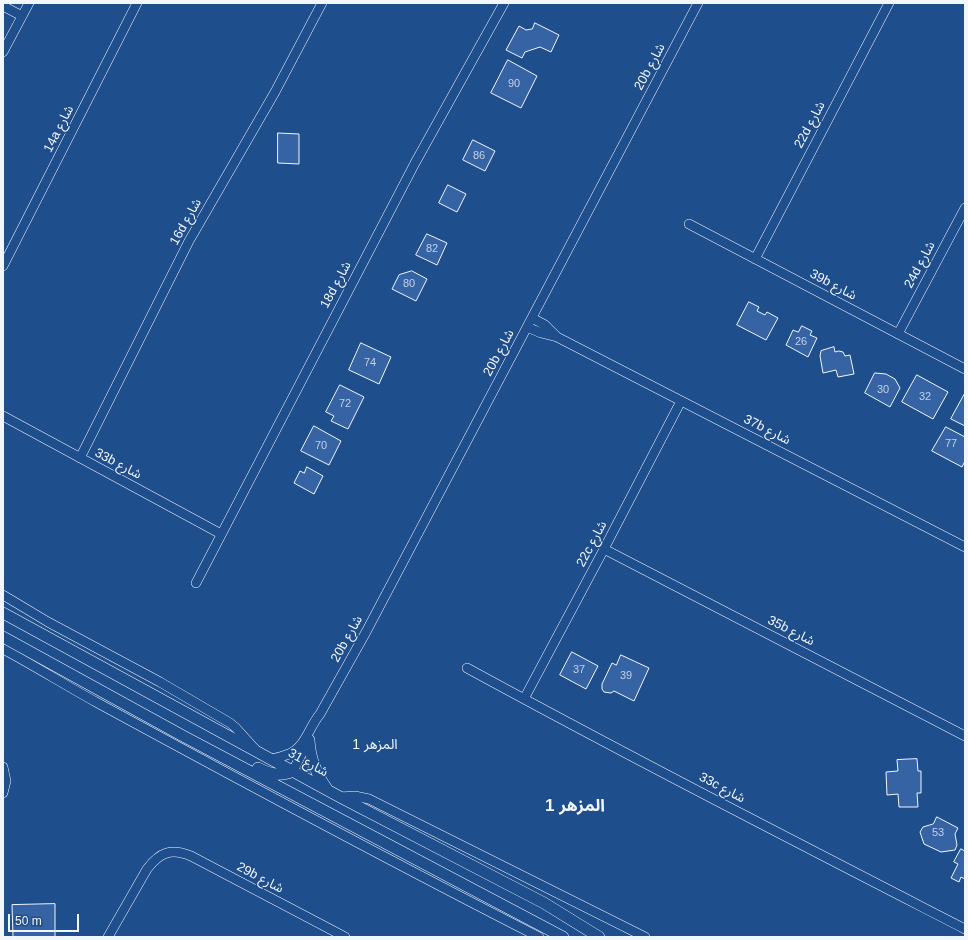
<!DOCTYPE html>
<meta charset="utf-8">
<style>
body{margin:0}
#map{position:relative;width:968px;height:940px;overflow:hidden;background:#1f4e8c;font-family:Helvetica,sans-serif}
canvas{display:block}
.frame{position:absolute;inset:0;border:4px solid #f2f6ff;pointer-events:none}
.scale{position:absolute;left:8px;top:914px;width:71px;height:18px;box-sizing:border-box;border:2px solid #f2f6ff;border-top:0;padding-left:5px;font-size:12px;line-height:14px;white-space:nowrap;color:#f2f6ff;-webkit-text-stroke:3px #1f4e8c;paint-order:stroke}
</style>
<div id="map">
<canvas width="968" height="940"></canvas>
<div class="frame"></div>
<div class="scale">50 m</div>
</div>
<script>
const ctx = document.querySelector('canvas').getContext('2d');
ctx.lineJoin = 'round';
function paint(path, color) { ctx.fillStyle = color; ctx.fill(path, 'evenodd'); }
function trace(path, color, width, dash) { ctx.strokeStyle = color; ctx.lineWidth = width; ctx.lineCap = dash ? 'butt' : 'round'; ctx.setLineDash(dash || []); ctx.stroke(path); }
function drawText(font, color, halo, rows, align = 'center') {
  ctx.font = font + ' Helvetica,"Noto Sans Arabic",sans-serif'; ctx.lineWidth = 3; ctx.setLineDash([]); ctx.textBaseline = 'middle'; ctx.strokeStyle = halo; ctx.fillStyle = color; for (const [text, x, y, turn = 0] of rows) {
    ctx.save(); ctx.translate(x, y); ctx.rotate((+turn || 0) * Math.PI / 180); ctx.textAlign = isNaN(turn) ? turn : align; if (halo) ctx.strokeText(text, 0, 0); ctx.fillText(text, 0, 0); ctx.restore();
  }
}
const building = new Path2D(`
 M535 23 559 35 551 52 540 47 525 52 522 58 506 50 519 26 526 30 532 29Z
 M508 60 537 76 521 108 491 93Z
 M278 133 299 134V164L278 163Z
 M473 140 495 151 485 171 463 160Z
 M448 185 466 194 457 212 439 203Z
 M427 234 447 243 437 265 416 255Z
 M412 271 427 279 416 301 392 289 399 275Z
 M749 302 759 307 757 311 765 315 767 312 778 318 766 340 737 325Z
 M802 326 812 331 810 335 817 338 808 357 786 345 793 330 798 332Z
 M361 343 391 357 379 384 349 370Z
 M834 347 835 352 839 351 843 352 845 356 850 355 854 374 838 377 836 370 823 373 820 356 821 351Z
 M875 373 886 374 895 379 900 388 890 407 865 393Z
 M917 375 948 392 933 419 902 402Z
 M340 385 364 397 348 429 331 421 334 416 326 412Z
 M965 393V426L951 419Z
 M314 426 341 441 329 465 301 451Z
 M946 427 965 437V461L962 467 932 451Z
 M307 467 323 476 314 494 294 483 300 471 304 473Z
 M572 652 598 666 586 689 560 675Z
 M621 655 649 668 634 701 614 691 611 693 604 692 602 689V684L612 663 616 665Z
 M917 759 918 771H921V793H917L918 807H899L898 794 887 795 886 772 898 771 897 760Z
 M937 817 958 828 955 834 957 845 955 850 941 852 924 844 920 832 923 827 933 824Z
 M961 849 965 851V879L961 877 959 882 951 878 958 864 954 862Z
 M55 904V937H13L12 905Z`);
paint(building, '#3563a3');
trace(building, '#f2f6ff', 1);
const minor = new Path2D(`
 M3 6 22 16
 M3 52 29 3
 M689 224 965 369
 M755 259 889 3
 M3 266 137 3
 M532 318 545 325 557 337
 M527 327 541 333 557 337 965 547
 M898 334 965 208
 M3 416 221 534
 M80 458 189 241 275 92 322 3
 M604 549 965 736
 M196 583 415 163 504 3
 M3 595 48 622 160 682 230 723 236 728 255 749
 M3 649C35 666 65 685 96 702 243 782 390 861 539 937
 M467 668C632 758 798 843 965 929
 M524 699 604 549 681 401
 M271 759C277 758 284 756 289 754 306 746 309 727 320 714L366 632 698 3
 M3 767 6 781 3 793
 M293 771 308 741
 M340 797 355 796 369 799 645 937
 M108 937 147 869C160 852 171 848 191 856L345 937`);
const tertiary = new Path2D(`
 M3 613 340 797 544 903 599 937
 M3 637 183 736 563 937
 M309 740C310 759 316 774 327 789
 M258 768C270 774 280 777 293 771`);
trace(minor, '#f2f6ff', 10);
trace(tertiary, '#f2f6ff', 12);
trace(minor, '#1f4e8c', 9);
trace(tertiary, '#1f4e8c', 11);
drawText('11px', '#c3d1e8', null, [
 ["90",514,84],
 ["86",479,156],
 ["82",432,249],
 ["80",409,284],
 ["26",801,342],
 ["74",370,363],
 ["30",883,390],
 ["32",925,397],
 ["72",345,404],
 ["77",951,444],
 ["70",321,446],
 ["37",579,670],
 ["39",626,676],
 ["53",938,833]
]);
drawText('13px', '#f2f6ff', '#1f4e8c', [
 ["20b شارع",650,67,-62],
 ["22d شارع",810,125,-62],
 ["14a شارع",59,129,-63],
 ["16d شارع",186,222,-61],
 ["24d شارع",920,265,-62],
 ["18d شارع",336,285,-62],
 ["39b شارع",833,285,28],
 ["20b شارع",499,353,-62],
 ["37b شارع",767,430,27],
 ["33b شارع",118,464,28],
 ["22c شارع",592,544,-62],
 ["35b شارع",791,631,27],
 ["20b شارع",347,639,-61],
 ["شارع 31",308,763,29],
 ["33c شارع",722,788,28],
 ["29b شارع",260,878,28]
]);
drawText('14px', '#f2f6ff', '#1f4e8c', [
 ["المزهر 1",375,745]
]);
drawText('bold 17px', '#f2f6ff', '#1f4e8c', [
 ["المزهر 1",575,806]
]);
</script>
